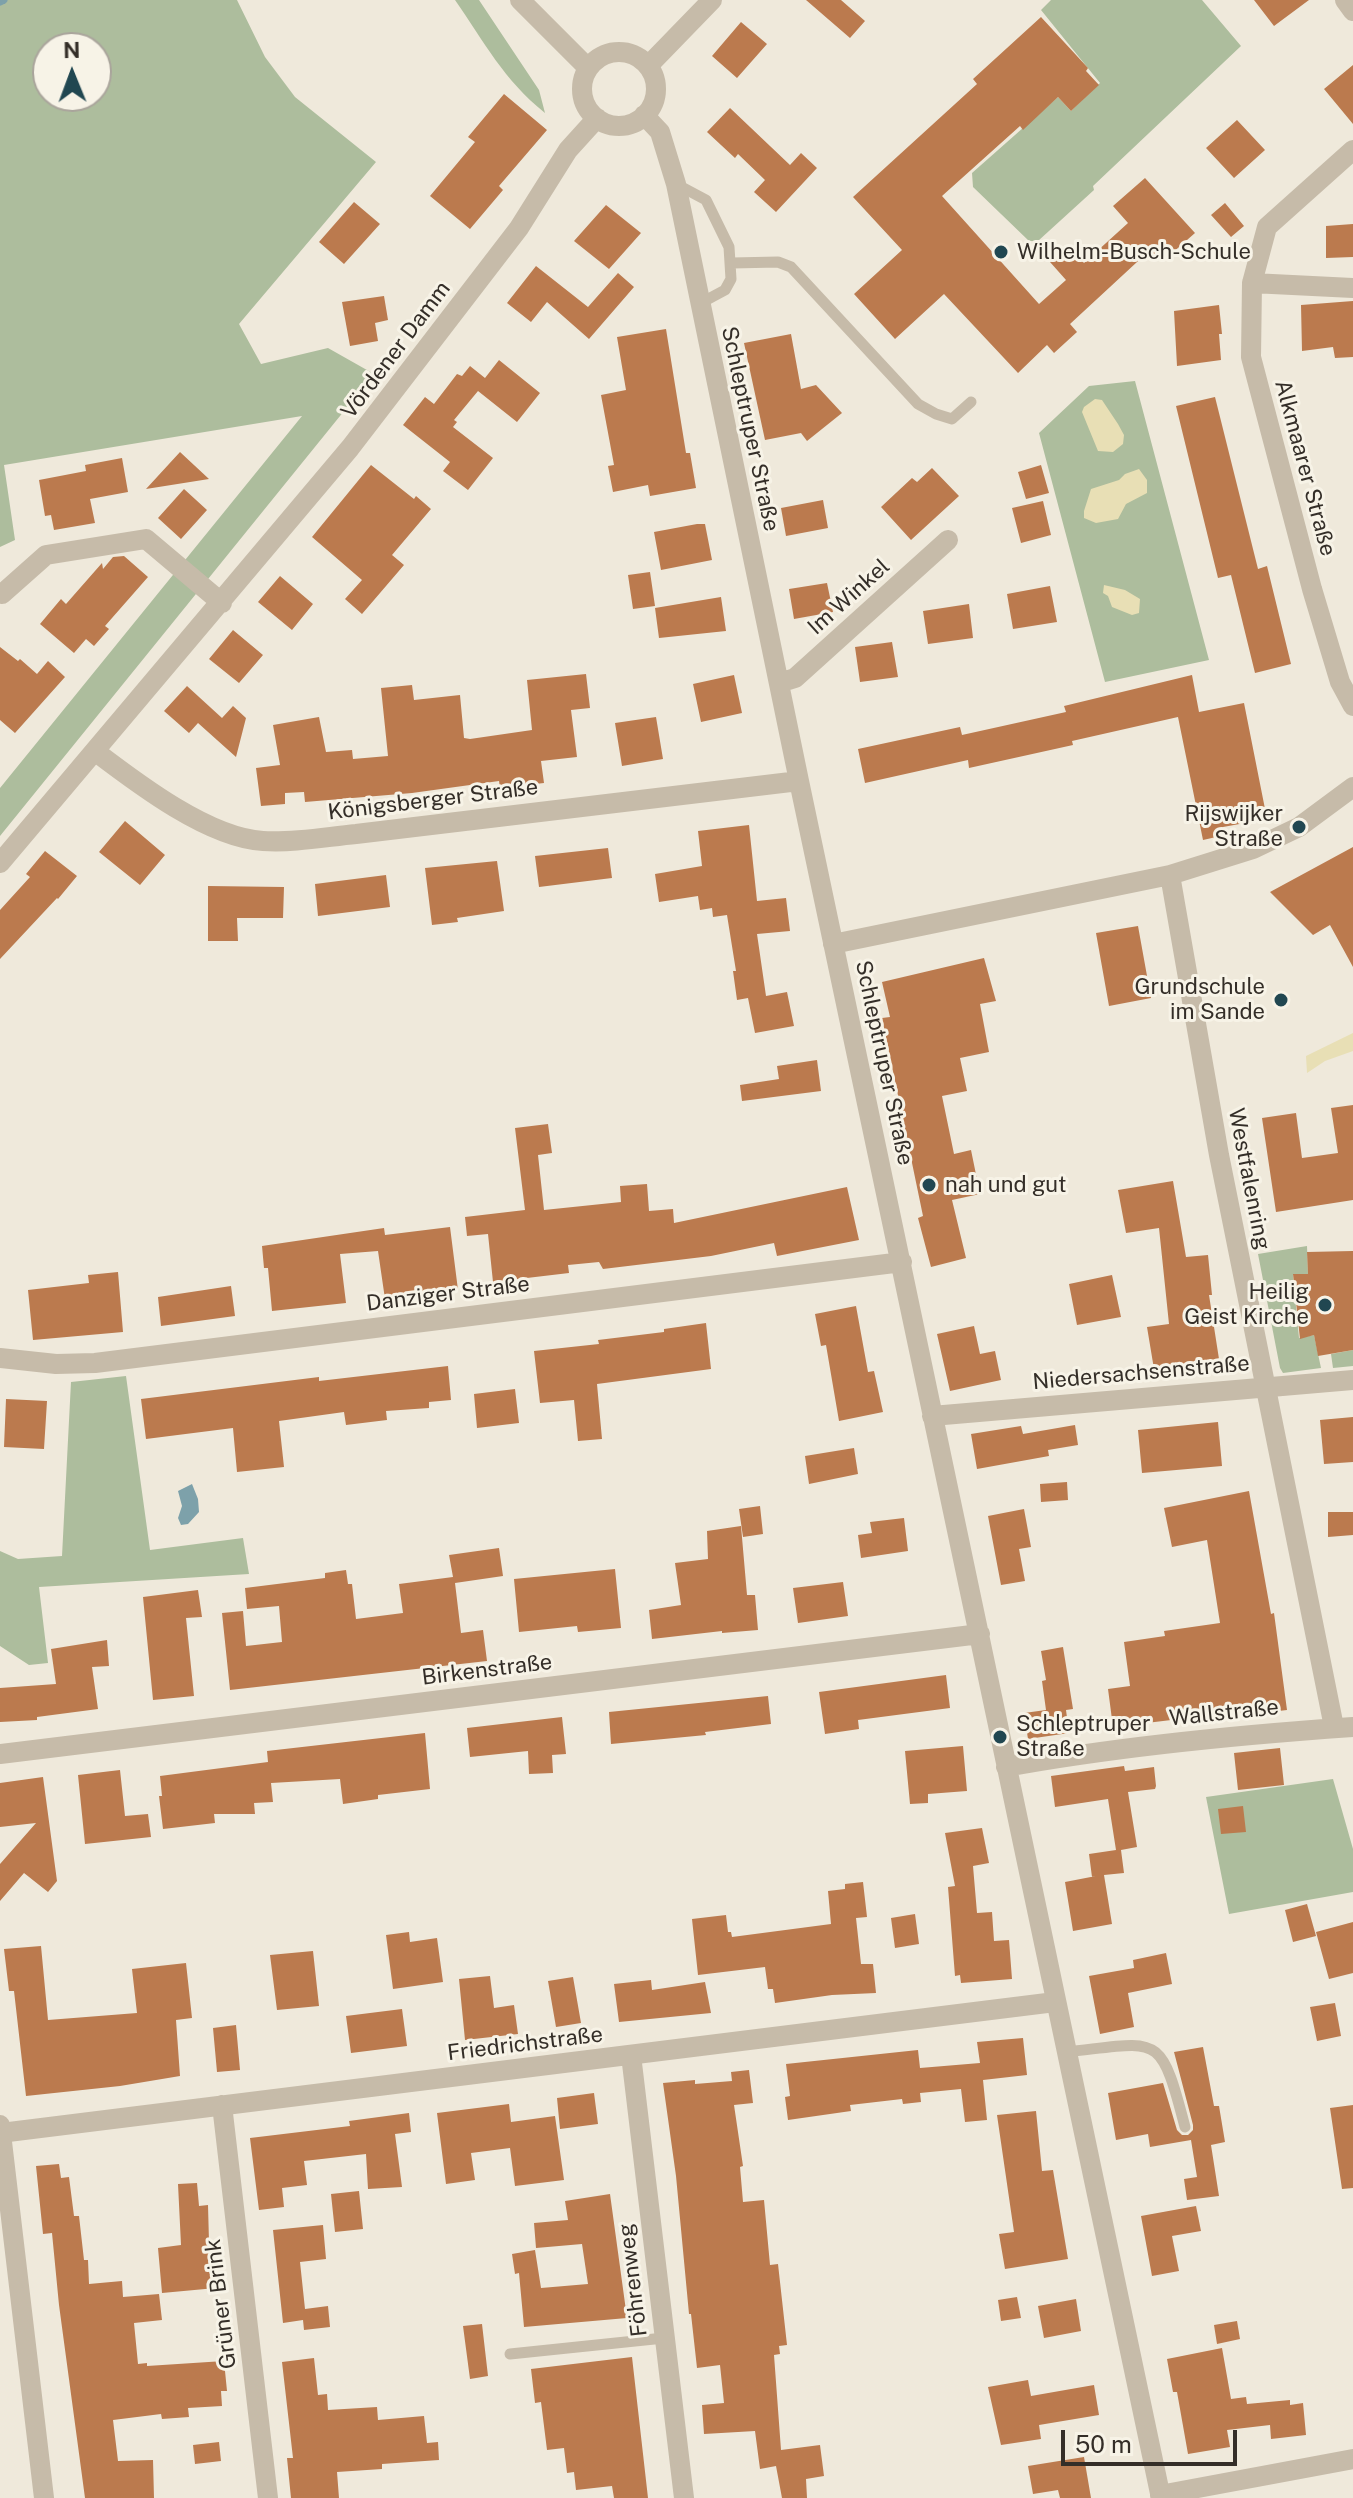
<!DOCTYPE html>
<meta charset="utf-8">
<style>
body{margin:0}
#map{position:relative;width:1353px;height:2498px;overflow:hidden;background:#efe9db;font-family:"Public Sans",sans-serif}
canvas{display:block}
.north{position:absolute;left:32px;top:32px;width:80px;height:80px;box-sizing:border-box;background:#f7f3e7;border:2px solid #a9a49b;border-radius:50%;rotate:359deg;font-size:22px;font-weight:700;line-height:32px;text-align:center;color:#342e28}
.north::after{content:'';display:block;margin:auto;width:28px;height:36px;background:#214751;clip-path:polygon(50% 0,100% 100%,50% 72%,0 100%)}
.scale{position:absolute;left:1061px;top:2430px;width:176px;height:36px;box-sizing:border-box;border:4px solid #342e28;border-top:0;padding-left:10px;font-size:24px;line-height:28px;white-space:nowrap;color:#342e28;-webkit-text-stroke:6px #f7f3e7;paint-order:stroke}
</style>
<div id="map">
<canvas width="1353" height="2498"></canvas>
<div class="north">N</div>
<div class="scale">50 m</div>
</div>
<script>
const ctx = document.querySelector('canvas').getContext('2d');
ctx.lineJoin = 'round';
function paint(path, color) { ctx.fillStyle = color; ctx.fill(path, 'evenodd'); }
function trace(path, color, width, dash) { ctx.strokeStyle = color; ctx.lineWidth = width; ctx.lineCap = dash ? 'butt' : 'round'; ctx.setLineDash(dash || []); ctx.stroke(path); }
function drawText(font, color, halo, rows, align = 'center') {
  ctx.font = font + ' "Public Sans",sans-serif'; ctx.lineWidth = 6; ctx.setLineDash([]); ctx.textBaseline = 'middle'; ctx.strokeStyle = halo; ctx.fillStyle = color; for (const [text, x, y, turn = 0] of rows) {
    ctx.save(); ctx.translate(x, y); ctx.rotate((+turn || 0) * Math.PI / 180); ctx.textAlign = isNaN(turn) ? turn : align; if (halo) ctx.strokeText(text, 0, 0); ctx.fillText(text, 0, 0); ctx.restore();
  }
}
paint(new Path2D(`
 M0 0H237L265 57 295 97 376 162 239 324 261 364 328 348 374 374 0 836V788L302 416 4 465 15 540 0 547ZM48 48H96V96H48Z
 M455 0H479L539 90 545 113C503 79 485 43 455 0Z
 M1051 0H1202L1241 46 1093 186 1094 190 1038 241H1029L973 187 972 173 1058 97 1071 111 1100 83 1041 10Z
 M1135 381 1209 660 1105 682 1039 433 1089 386Z
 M1307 1246 1308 1274 1293 1275 1299 1338 1314 1335 1321 1368 1283 1373 1280 1368 1258 1254Z
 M1353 1350V1366L1333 1368 1331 1354Z
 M126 1376 150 1550 243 1538 249 1574 39 1587 48 1663 29 1665 0 1646V1551L18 1559 62 1556 71 1382Z
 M1333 1779 1353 1849V1892L1229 1914 1206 1797Z`), '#adbd9d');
paint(new Path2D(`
 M1095 399 1102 400 1118 424 1124 435 1123 444 1113 452 1098 451 1082 412 1084 407Z
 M1139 469 1147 480V493L1126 504 1118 519 1096 523 1084 518V511L1091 489 1119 480 1125 474Z
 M1104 585 1125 590 1140 599 1139 613 1132 615 1112 607 1108 596 1103 593Z
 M1353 1033V1051L1325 1061 1307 1073 1306 1056Z`), '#e8dfb5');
paint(new Path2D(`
 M192 1484 198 1499 199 1512 188 1524 181 1525 178 1518 182 1506 178 1491Z`), '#7da1aa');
trace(new Path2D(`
 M0 2 4 0`), '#7da1aa', 7);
paint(new Path2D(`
 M806 0H841L865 21 850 38Z
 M1254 0H1309L1274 26Z
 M1041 17 1088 68 1086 71 1099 85 1071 111 1058 97 1023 130 1020 126 942 196 1039 304 1066 280 1050 262 1068 246 1084 263 1128 223 1113 206 1145 178 1195 233 1162 262 1150 250 1070 324 1077 332 1054 353 1047 345 1018 373 944 294 895 339 854 294 902 250 853 197 977 84 973 79Z
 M741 22 767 44 737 78 712 56Z
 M1353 65V124L1324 89Z
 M504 94 547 130 499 186 503 190 470 229 430 196 475 142 468 137Z
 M730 108 790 165 801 153 817 168 776 212 754 192 765 180 738 154 735 158 707 132Z
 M1237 120 1265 150 1234 178 1206 148Z
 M354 202 380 224 344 264 319 242Z
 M1225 203 1244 226 1231 237 1211 215Z
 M606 205 641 233 609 269 574 241Z
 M1353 224V257L1326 258V226Z
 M536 266 588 307 618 273 634 287 589 339 547 302 531 322 507 303Z
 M384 296 388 320 375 323 378 341 350 346 342 302Z
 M1353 301V357L1335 358 1333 347 1302 351 1301 305Z
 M1219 305 1222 334H1219L1221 360 1177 366 1174 311Z
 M666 329 686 453H690L696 488 650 496 648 485 613 492 608 466 614 465 601 395 626 390 617 337Z
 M791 334 801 389 816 385 842 413 807 441 801 433 765 440 744 343Z
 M499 360 540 393 517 422 478 391 454 420 457 422 453 427 493 458 468 490 443 471 450 462 403 425 425 397 434 404 457 374 462 376 470 366 485 378Z
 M1215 397 1258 569 1267 566 1291 664 1255 673 1231 575 1218 578 1176 406Z
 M180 452 209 479 146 489Z
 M122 458 128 492 90 499 95 523 54 530 51 515 45 516 39 480 86 471 85 465Z
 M371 465 414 499 416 496 431 509 392 555 404 565 362 614 345 599 362 580 312 537Z
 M1041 465 1049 493 1026 499 1018 472Z
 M932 468 959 496 911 540 881 507 912 478 917 482Z
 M184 489 207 510 181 539 158 518Z
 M823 500 828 528 786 536 781 508Z
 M1043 501 1051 535 1021 543 1012 508Z
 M697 524H705L712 560 661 570 654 532Z
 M124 556 148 577 105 626 109 629 94 646 86 639 74 653 40 624 61 599 66 604 102 563 103 569 113 557Z
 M650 572 655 606 633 609 628 575Z
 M280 576 313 604 292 630 258 602Z
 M827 583 833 612 794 619 789 589Z
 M1050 586 1057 622 1013 629 1007 594Z
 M721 597 726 631 659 638 655 608Z
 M969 604 973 638 928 644 923 611Z
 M233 630 263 655 239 683 209 659Z
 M892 642 898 677 860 682 855 647Z
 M0 647 18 661 20 659 37 674 48 661 65 677 15 733 0 720Z
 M586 674 590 708 571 710 577 757 541 761 544 783 500 788 499 781 412 793 305 802 304 792 285 793V804L261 806 256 768 280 765 273 725 319 717 326 752 352 750 353 759 388 756 381 688 412 685 414 700 460 695 464 738 470 739 532 730 527 680Z
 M734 675 742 713 701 722 693 684Z
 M1192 675 1199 712 1244 703 1267 819 1223 827 1225 835 1203 840 1178 717 1072 741 1073 745 969 768 968 760 865 783 858 749 960 727 962 735 1066 712 1064 706Z
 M187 686 222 718 233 706 246 718 236 757 198 723 189 733 164 711Z
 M656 717 663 759 622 766 615 723Z
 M125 821 165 855 140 885 99 852Z
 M749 825 757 901 786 898 790 931 757 934 766 996 787 992 794 1026 755 1033 748 998 737 1000 733 971H736L727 915 713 917 712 908 700 910 698 896 659 902 655 874 702 866 698 831Z
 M1353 847V967L1330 925 1313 935 1270 892Z
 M608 848 612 878 539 887 535 856Z
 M45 851 77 876 58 899 57 898 0 959V910L30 877 26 874Z
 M497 861 504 911 457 918 458 922 432 925 425 868Z
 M386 875 390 907 318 916 315 884Z
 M208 886 284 887 283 918H237L238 941H208Z
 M1138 926 1151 998 1109 1006 1096 933Z
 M984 958 996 1001 980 1004 989 1052 960 1058 967 1091 942 1096 954 1154 971 1150 980 1194 952 1200 966 1258 931 1267 918 1218 923 1216 882 1018 890 1017 882 982Z
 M817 1060 821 1091 742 1101 740 1085 779 1079 777 1066Z
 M1353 1105V1200L1276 1212 1262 1118 1296 1113 1302 1158 1338 1153 1331 1108Z
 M548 1124 552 1153 538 1155 544 1210 621 1202 620 1186 647 1184 649 1211 673 1209 674 1223 847 1187 859 1240 777 1256 774 1243 711 1256 603 1269 599 1262 568 1265 569 1273 493 1282 488 1234 467 1236 465 1217 525 1210 515 1128Z
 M1173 1181 1186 1257 1208 1255 1212 1295H1209L1219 1359 1154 1369 1147 1327 1169 1324 1159 1228 1126 1233 1118 1190Z
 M450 1227 458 1290 385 1299 378 1251 340 1254 346 1303 272 1311 268 1268H264L262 1246 384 1228 385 1235Z
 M1353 1251V1350L1318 1356 1314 1335 1300 1339 1293 1274H1308L1307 1252Z
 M118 1272 123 1332 33 1340 28 1290 89 1283 88 1275Z
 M1112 1275 1121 1317 1077 1325 1069 1284Z
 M231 1286 235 1316 161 1326 158 1297Z
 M856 1306 868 1372 874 1371 883 1412 839 1421 826 1345 821 1346 815 1314Z
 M706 1323 711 1369 597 1384 602 1439 578 1441 574 1400 540 1403 534 1351 599 1344 598 1340 664 1332V1329Z
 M974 1326 980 1354 995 1351 1001 1380 950 1391 937 1334Z
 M448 1366 451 1400 429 1402V1408L386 1411 387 1420 346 1425 344 1412 279 1421 284 1467 237 1472 233 1428 146 1439 141 1399 319 1377V1381Z
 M515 1389 519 1423 477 1428 474 1394Z
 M6 1399 47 1401 44 1449 4 1447Z
 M1353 1417V1462L1324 1464 1320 1420Z
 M1218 1422 1222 1466 1142 1473 1138 1430Z
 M1075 1425 1078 1445 1048 1450 1049 1456 977 1469 971 1434 1021 1426 1023 1434Z
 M854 1448 858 1474 809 1484 805 1456Z
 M1067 1482 1068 1500 1041 1502 1040 1484Z
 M1249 1491 1271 1614 1274 1613 1287 1710 1188 1722V1718L1113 1727 1108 1689 1130 1686 1124 1642 1165 1636 1164 1631 1220 1623 1207 1540 1172 1547 1164 1508Z
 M760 1506 763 1534 743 1537 739 1509Z
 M1024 1509 1031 1547 1019 1549 1025 1581 1001 1585 988 1516Z
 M1328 1512H1353V1535L1328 1537Z
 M904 1518 908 1551 861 1558 858 1535 872 1533 870 1522Z
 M741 1526 747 1595H755L758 1630 722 1633V1631L652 1639 649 1610 681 1605 675 1563 708 1559 707 1531Z
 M499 1548 503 1576 455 1583 461 1633 483 1630 487 1661 230 1690 222 1613 243 1611 246 1646 282 1642 279 1606 247 1609 245 1588 325 1578V1573L346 1570 348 1584H352L356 1619 403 1613 399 1584 453 1577 449 1555Z
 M615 1569 621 1628 578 1632 577 1626 519 1632 514 1579Z
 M843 1582 848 1616 798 1623 793 1588Z
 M198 1590 202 1617 186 1618 194 1696 153 1700 143 1597Z
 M107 1640 109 1666 92 1667 98 1709 37 1717V1720L0 1722V1688L56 1684 51 1649Z
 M1063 1647 1073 1709 1066 1710 1069 1733 1028 1739 1024 1713 1046 1710 1042 1681 1046 1680 1041 1651Z
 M946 1675 950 1708 858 1720 859 1729 825 1734 819 1692Z
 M768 1696 771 1724 705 1732 706 1735 611 1744 609 1712Z
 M562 1717 566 1754 552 1755 553 1773 529 1774 528 1751 470 1757 467 1728Z
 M425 1733 430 1789 378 1795V1799L343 1804 340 1779 271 1783 273 1802 254 1803 255 1814H214L215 1823 163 1829 159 1796H162L160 1776 268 1762 267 1751Z
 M963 1746 967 1791 928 1794V1803L910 1804 905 1751Z
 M1280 1748 1284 1785 1238 1790 1234 1753Z
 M1124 1766 1125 1771 1154 1767 1156 1786 1155 1789 1128 1792 1137 1847 1121 1850 1124 1873 1104 1875 1112 1924 1073 1931 1065 1882 1096 1876 1092 1877 1089 1854 1116 1850 1108 1799 1055 1807 1051 1776Z
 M120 1770 125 1816 148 1814 151 1837 85 1844 78 1775Z
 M43 1777 57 1881 48 1892 24 1873 0 1901V1864L36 1823 0 1827V1783Z
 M1243 1806 1246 1832 1221 1834 1218 1809Z
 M982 1828 989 1863 973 1866 977 1913 992 1912 994 1941 1009 1940 1012 1979 961 1983 960 1975 955 1976 948 1887 955 1886 945 1833Z
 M863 1882 867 1917 856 1918 861 1964H873L876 1993 832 1995 775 2003 773 1989H768L765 1967 698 1975 692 1919 726 1915 728 1932H731L732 1937 831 1924 828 1891 845 1889V1884Z
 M1307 1904 1316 1936 1293 1942 1285 1910Z
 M915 1914 919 1944 895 1948 891 1918Z
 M1353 1922V1973L1329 1979 1316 1932Z
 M409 1932 410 1942 437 1938 443 1982 393 1989 386 1935Z
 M41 1946 48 2020 137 2013 132 1969 186 1963 192 2018 176 2020 180 2076 120 2086 26 2096 14 1991H9L4 1949Z
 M313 1951 319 2006 277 2010 270 1955Z
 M1166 1953 1172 1984 1128 1993 1134 2027 1100 2034 1089 1976 1134 1968 1133 1960Z
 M490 1976 494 2008 514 2005 518 2034 465 2040 459 1979Z
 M573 1977 581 2023 556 2027 548 1981Z
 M651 1980 652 1990 705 1982 711 2013 619 2022 614 1984Z
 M1335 2003 1341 2036 1317 2041 1310 2007Z
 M402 2009 407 2046 351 2053 346 2016Z
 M236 2025 240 2070 217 2072 213 2028Z
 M1023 2038 1027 2075 983 2080 987 2120 965 2122 961 2089 920 2093 921 2102 903 2104 902 2099 850 2105 851 2111 788 2120 785 2097 790 2096 786 2064 918 2050 920 2068 980 2063 977 2042Z
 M1203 2047 1214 2106H1219L1225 2142 1211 2145 1219 2196 1187 2200 1184 2179 1197 2177 1191 2140 1150 2147 1148 2134 1116 2140 1108 2093 1163 2083 1177 2130 1182 2135H1188L1193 2130V2125L1174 2052Z
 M749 2070 753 2103 734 2105 743 2166 740 2167 743 2202 764 2200 770 2265 778 2264 787 2345 779 2346 780 2354 774 2355 781 2450 820 2445 824 2476 806 2479 807 2498H782L776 2466 760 2469 755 2431 704 2434 702 2405 724 2403 720 2365 697 2368 691 2314H689L676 2176 663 2083 695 2080V2084L732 2081 731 2072Z
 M594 2093 598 2124 560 2129 557 2098Z
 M509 2104 511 2122 555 2116 564 2180 515 2186 510 2148 471 2153 475 2180 446 2184 437 2113Z
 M1353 2105V2188L1342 2189 1330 2108Z
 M1036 2111 1042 2171 1053 2170 1068 2259 1005 2269 999 2234 1014 2232 997 2115Z
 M409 2113 411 2132 395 2134 402 2187 368 2189 366 2154 304 2161 307 2185 282 2188 284 2207 259 2210 250 2138 350 2126 349 2121Z
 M59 2164 61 2178 69 2177 74 2216H79L84 2260H88L89 2284 122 2281 123 2297 159 2294 162 2320 134 2323 138 2364 147 2363V2366L224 2361 227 2391H221L222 2406 188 2408 189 2417 162 2419 161 2414 113 2420 118 2461 153 2460 154 2498H85L59 2305 52 2233 43 2234 36 2166Z
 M197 2183 199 2206 208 2205 209 2242H212L216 2288 162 2293 158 2248 181 2245 178 2184Z
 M359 2191 363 2229 335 2232 331 2194Z
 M610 2194 627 2318 524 2327 519 2273 515 2274 512 2254 535 2250 541 2288 588 2284 582 2244 536 2248 534 2223 568 2220 565 2201Z
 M1196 2206 1201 2231 1172 2236 1179 2271 1152 2276 1141 2216Z
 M323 2225 326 2259 300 2262 305 2309 328 2306 330 2327 304 2330 303 2320 283 2323 273 2230Z
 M1017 2297 1021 2318 1001 2321 998 2300Z
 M1076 2299 1081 2331 1044 2338 1038 2306Z
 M1237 2321 1240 2339 1217 2344 1214 2325Z
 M482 2324 488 2376 470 2379 463 2326Z
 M1222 2348 1231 2399 1246 2397 1247 2404 1290 2400V2405L1303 2403 1306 2435 1271 2439 1270 2425 1227 2430 1230 2447 1188 2454 1177 2392H1173L1167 2359Z
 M632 2357 648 2498H614L612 2486 576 2490 574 2472 567 2473 564 2448 547 2450 541 2402 535 2403 531 2369Z
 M314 2358 318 2395 327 2394 328 2410 377 2407 378 2420 424 2416 427 2443 438 2442 439 2460 382 2464V2469L337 2472 339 2498H291L287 2458H293L282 2362Z
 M1028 2380 1031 2396 1094 2385 1099 2415 1039 2425 1041 2439 1001 2445 988 2387Z
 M219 2442 221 2461 195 2464 193 2445Z
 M1084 2457 1091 2498H1060L1058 2490 1033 2494 1028 2466Z`), '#bb7a4e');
trace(new Path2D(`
 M676 184 706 200 729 247 731 279 725 290 699 304
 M732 263 778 262 791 267 918 404 936 414 952 419 971 402
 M1066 2052C1159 2042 1160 2030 1185 2127
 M510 2354 664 2338`), '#c6bba9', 11);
trace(new Path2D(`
 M520 0 588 68
 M1345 0 1353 11
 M582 89a37 37 0 1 1 74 0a37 37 0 1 1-74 0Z
 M648 66 712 0
 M644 115 660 132 676 184 799 781 1161 2498
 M1353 150 1267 227 1252 283 1251 357 1312 589 1340 682 1353 706
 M1252 283 1353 288
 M2 594 46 555 146 539 222 603
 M779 683 795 678 948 540
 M96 752C138 784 209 838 263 841 294 843 325 837 356 834L799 781
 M0 863 350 448 519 228 568 150 597 118
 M1170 875 1219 1155 1334 1727
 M833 944 1170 875 1253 849 1299 827 1353 787
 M0 1358 56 1364 95 1363 902 1262
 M932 1416 1353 1380
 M0 1754 980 1634
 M1006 1767C1121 1746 1237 1735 1353 1727
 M631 2055 684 2498
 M222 2105 268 2498
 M0 2125 44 2498
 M0 2133 1055 2002
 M1160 2495 1353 2459`), '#c6bba9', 20);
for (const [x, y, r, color] of [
 [1001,252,8,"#214751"],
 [1299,827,8,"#214751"],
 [1281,1000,8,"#214751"],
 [929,1185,8,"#214751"],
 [1325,1305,8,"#214751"],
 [1000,1737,8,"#214751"]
]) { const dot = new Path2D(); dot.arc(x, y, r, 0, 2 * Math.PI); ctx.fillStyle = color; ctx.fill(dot); trace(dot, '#f7f3e7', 3); }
drawText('22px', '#342e28', '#f7f3e7', [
 ["Wilhelm-Busch-Schule",1017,252],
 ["Rijswijker",1283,814,"right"],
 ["Straße",1283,839,"right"],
 ["Grundschule",1265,987,"right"],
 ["im Sande",1265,1012,"right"],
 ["nah und gut",945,1185],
 ["Heilig",1309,1292,"right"],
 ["Geist Kirche",1309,1317,"right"],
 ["Schleptruper",1016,1724],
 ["Straße",1016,1749]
], 'left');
drawText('22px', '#342e28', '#f7f3e7', [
 ["Vördener Damm",396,350,-53],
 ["Schleptruper Straße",750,429,78],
 ["Alkmaarer Straße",1305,468,75],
 ["Im Winkel",849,597,-42],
 ["Königsberger Straße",433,800,-7],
 ["Schleptruper Straße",884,1063,78],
 ["Westfalenring",1249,1179,79],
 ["Danziger Straße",448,1294,-7],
 ["Niedersachsenstraße",1141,1373,-5],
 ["Birkenstraße",487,1670,-7],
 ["Wallstraße",1224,1713,-6],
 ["Friedrichstraße",525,2044,-7],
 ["Föhrenweg",633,2280,-97],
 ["Grüner Brink",221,2304,-97]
]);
</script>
